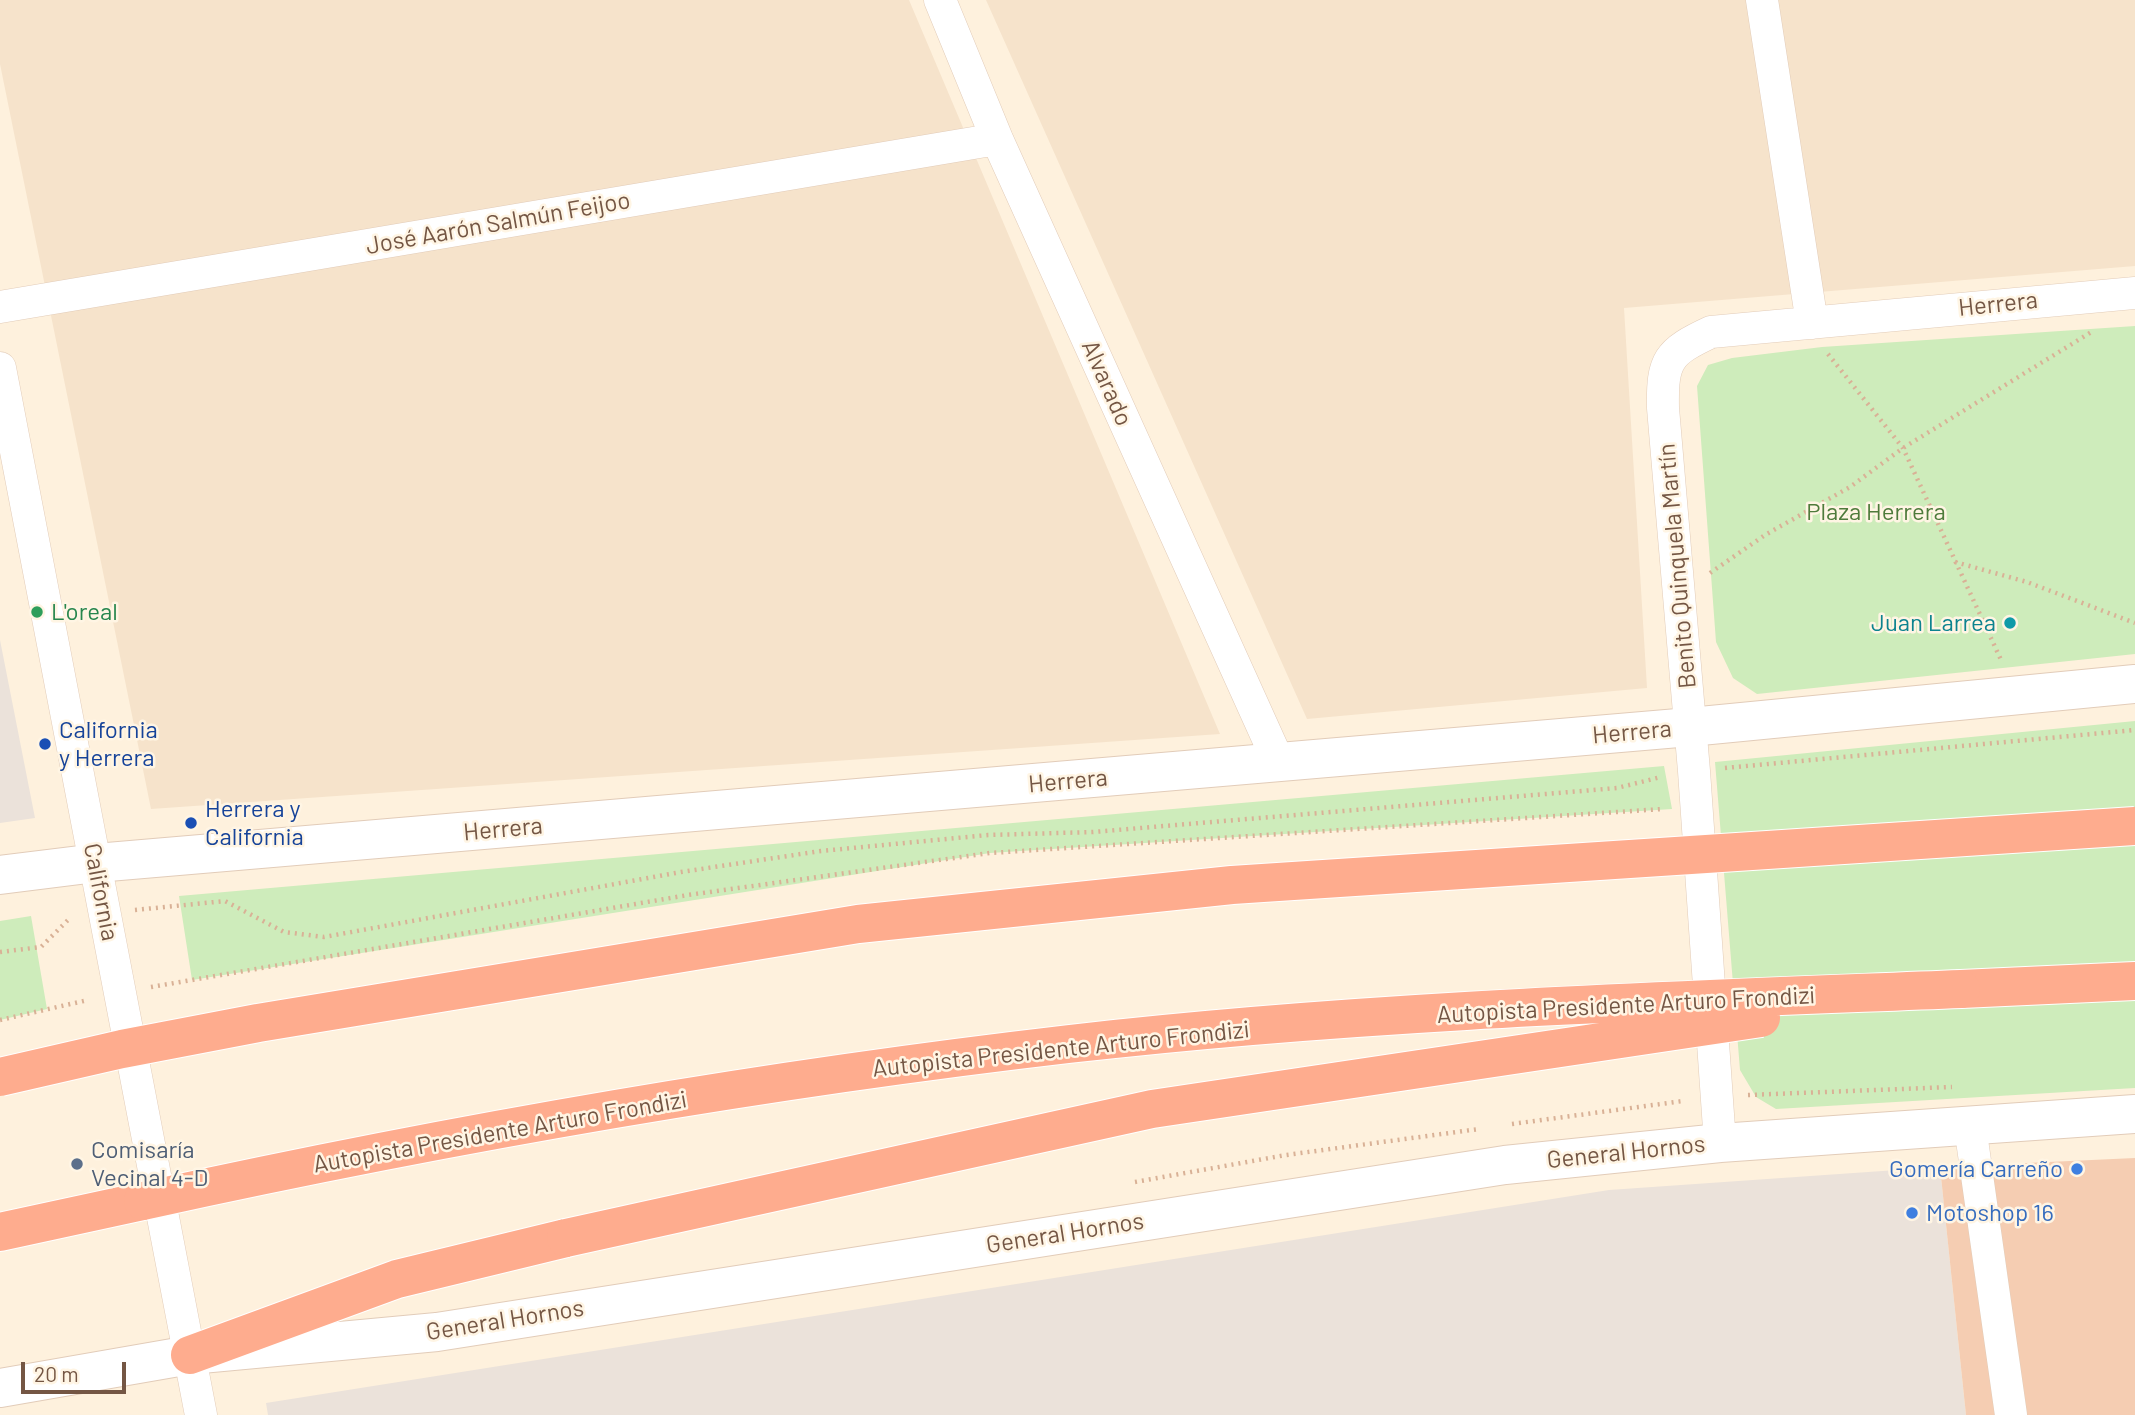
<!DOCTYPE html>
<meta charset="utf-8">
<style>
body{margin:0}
#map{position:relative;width:2135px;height:1415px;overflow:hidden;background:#fef1dd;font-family:Barlow,sans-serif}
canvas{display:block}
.scale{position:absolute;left:21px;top:1362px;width:105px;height:32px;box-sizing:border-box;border:4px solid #745644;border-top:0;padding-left:9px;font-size:21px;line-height:24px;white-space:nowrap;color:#745644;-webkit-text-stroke:5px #fff5e4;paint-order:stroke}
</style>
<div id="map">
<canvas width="2135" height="1415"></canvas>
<div class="scale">20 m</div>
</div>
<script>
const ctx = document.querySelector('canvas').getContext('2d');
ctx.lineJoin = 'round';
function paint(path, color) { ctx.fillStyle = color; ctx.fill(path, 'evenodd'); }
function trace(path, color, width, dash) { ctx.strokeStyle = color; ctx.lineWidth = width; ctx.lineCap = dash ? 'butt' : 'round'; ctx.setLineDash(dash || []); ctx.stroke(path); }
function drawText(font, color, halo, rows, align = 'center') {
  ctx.font = font + ' Barlow,sans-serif'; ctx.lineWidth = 5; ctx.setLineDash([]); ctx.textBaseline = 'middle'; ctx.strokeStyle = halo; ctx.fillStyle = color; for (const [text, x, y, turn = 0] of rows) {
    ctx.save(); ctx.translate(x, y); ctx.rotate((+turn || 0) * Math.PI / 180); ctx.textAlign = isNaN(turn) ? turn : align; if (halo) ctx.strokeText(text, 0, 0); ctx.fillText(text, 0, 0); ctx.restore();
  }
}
paint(new Path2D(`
 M0 0H909L1220 734 151 809 0 64Z
 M986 0H2135V266L1624 308 1647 688 1307 719Z`), '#f6e3cb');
paint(new Path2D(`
 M0 640 35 818 0 823Z
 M1940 1167 1966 1415H268L266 1403 1609 1190Z`), '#ebe2da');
paint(new Path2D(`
 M2135 326V654L1757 694 1733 678 1716 642 1697 386 1708 365 1732 358 1822 347Z
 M2135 721V1088L1776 1109 1756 1097 1740 1070 1715 762Z
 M1664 766 1672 809 990 853 192 980 179 896Z
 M31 916 47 1009 0 1020V921Z`), '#ceecbb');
paint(new Path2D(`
 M2135 1158V1415H1966L1940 1167Z`), '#f5cdb2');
const minor = new Path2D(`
 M940 0 997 139 1279 763
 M1762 0 1812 323
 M0 307 997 139
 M0 368 201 1415
 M1970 1126 2011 1415
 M1720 1143 1694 771 1663 408C1662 360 1668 352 1711 332L2135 293`);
const tertiary = new Path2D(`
 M0 875 96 863 1690 727 2135 684
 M0 1388 190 1355 437 1332 1505 1165 1720 1143 2135 1114`);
const motorway = new Path2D(`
 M1961 989 2135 981
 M0 1232 143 1201
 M190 1355 397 1279 566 1238`);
trace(minor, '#e2ccb9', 33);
trace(tertiary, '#e2ccb9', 40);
trace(motorway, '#fff', 40);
trace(new Path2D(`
 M1828 354 1903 448 2002 662
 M1955 562 2027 582 2135 623
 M1710 573 1765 535 1850 487 1903 448 2093 331
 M1725 768 2135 730
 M135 910 225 901 284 932 324 937 681 872 821 851 988 835 1093 832 1617 788 1661 777
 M0 952 41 947 71 917
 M151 987 688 895 990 853 1663 809
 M0 1020 88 1000
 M1748 1095 1952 1087
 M1512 1124 1683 1101
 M1135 1182 1286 1155 1479 1129`), '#d9b196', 4.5, [2, 5]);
trace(minor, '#fff', 32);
trace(tertiary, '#fff', 38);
trace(motorway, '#feac8e', 38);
const motorwayBridge = new Path2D(`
 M0 1077 122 1049 258 1023 858 924 1232 885 2135 826
 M143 1201C449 1134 758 1080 1069 1044 1365 1010 1664 1001 1961 989
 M566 1238 1152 1109 1761 1018`);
trace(motorwayBridge, '#fff', 40, []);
trace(motorwayBridge, '#feac8e', 38);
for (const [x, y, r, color] of [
 [37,612,7,"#2e9e5b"],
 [2010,623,7,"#0f9aa8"],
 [45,744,7,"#1a4fb4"],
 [191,823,7,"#1a4fb4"],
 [77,1164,7,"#5c6f8a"],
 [2077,1169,7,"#3f7fe0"],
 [1912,1213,7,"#3f7fe0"]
]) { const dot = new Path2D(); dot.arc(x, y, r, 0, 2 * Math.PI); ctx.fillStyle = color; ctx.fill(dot); trace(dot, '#fff5e4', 2.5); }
drawText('24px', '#745644', '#fff5e4', [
 ["José Aarón Salmún Feijoo",498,223,-10],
 ["Herrera",1998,304,-6],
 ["Alvarado",1107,383,66],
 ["Benito Quinquela Martín",1677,566,-95],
 ["Herrera",1632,732,-5],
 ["Herrera",1068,781,-5],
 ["Herrera",503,829,-5],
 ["California",101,892,79],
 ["Autopista Presidente Arturo Frondizi",1626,1005,-3],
 ["Autopista Presidente Arturo Frondizi",1061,1049,-6],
 ["Autopista Presidente Arturo Frondizi",500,1132,-10],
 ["General Hornos",1626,1152,-6],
 ["General Hornos",1065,1233,-9],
 ["General Hornos",505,1320,-9]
]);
drawText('24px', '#4e7b3b', '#fff5e4', [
 ["Plaza Herrera",1876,512]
]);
drawText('24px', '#27864d', '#fff5e4', [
 ["L'oreal",51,612]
], 'left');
drawText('24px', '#0d838f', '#fff5e4', [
 ["Juan Larrea",1996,623]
], 'right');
drawText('24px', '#164399', '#fff5e4', [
 ["California",59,730],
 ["y Herrera",59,758],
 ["Herrera y",205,809],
 ["California",205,837]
], 'left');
drawText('24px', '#4e5e75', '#fff5e4', [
 ["Comisaría",91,1150],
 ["Vecinal 4-D",91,1178]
], 'left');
drawText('24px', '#366cbe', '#fff5e4', [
 ["Gomería Carreño",2063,1169],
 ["Motoshop 16",1926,1213,"left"]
], 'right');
</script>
